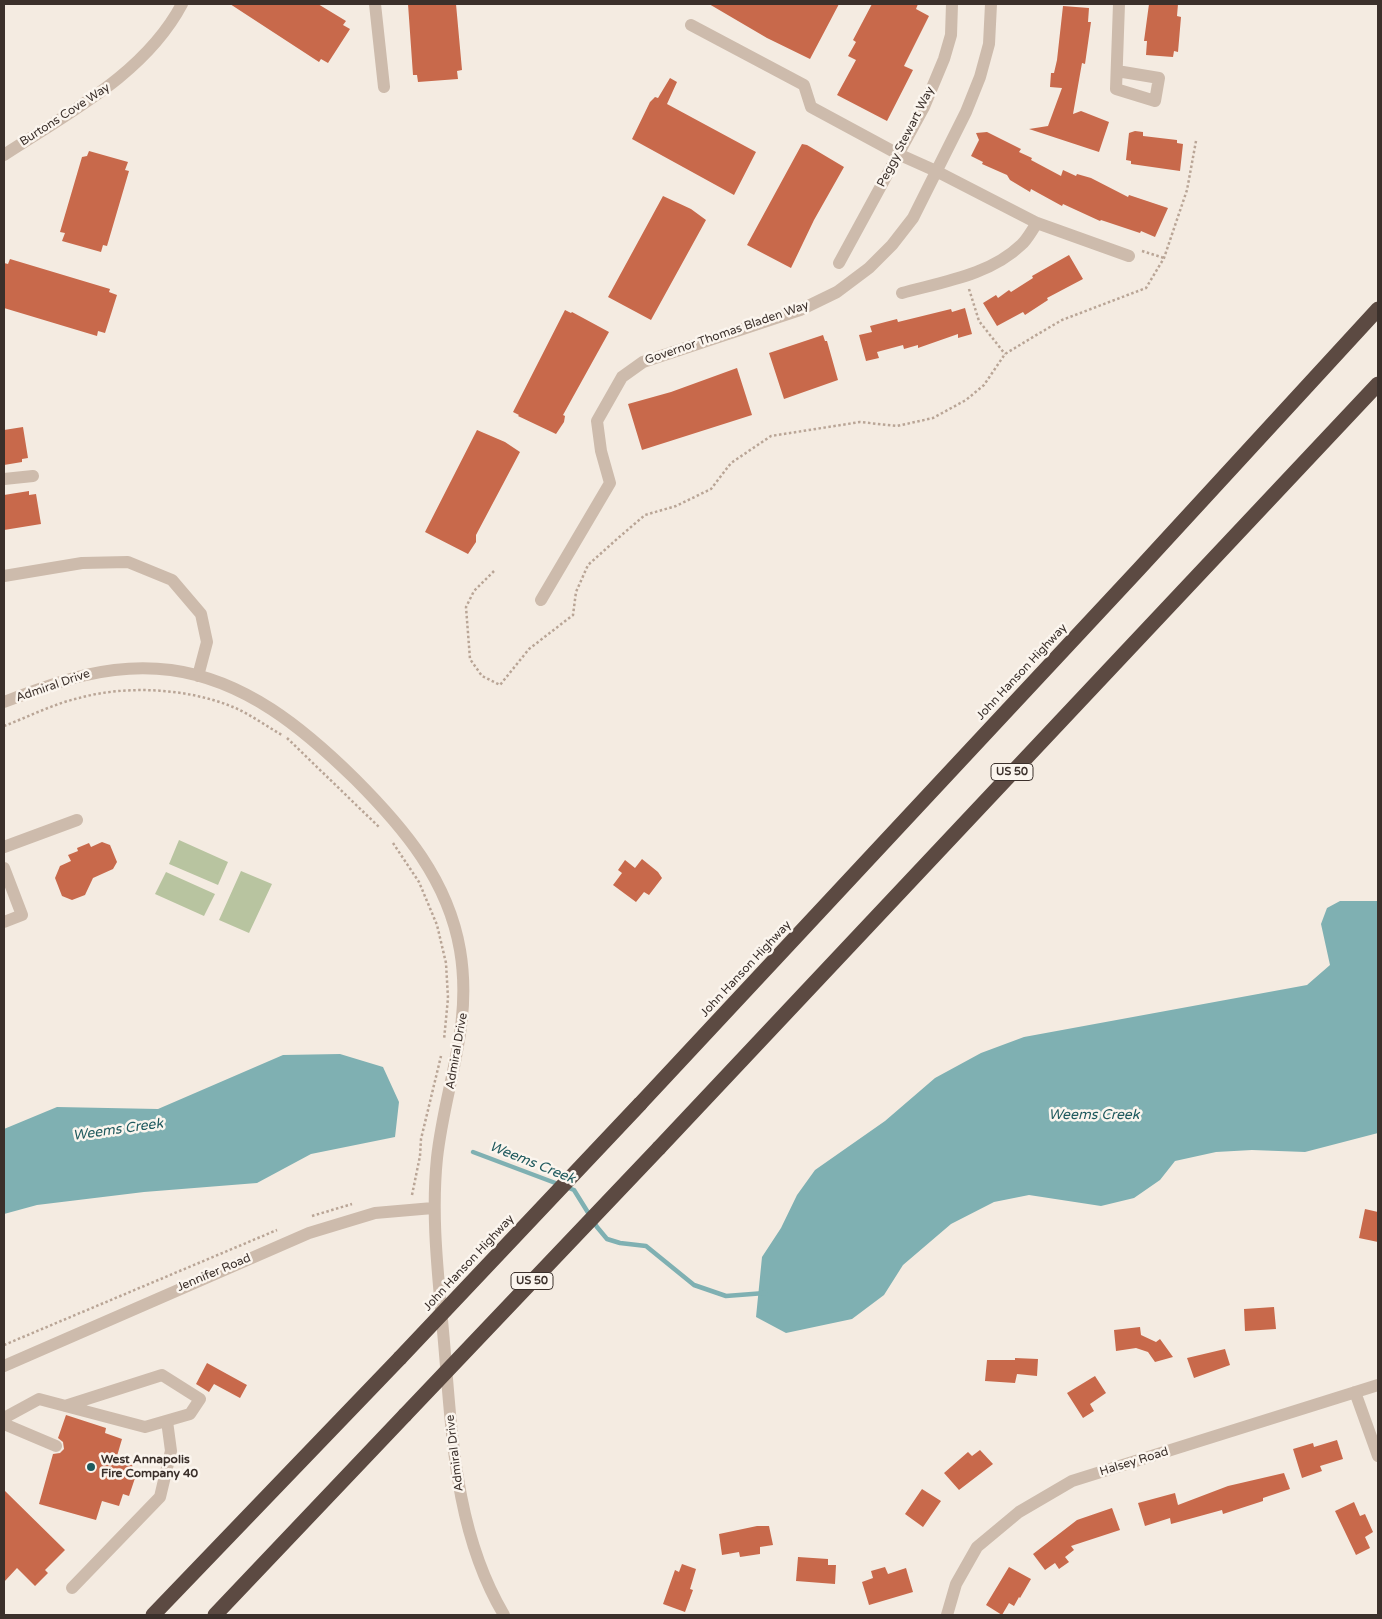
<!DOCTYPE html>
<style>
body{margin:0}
#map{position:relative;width:1382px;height:1619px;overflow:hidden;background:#f4ebe1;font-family:"Varela Round",sans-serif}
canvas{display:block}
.frame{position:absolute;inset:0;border:5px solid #3b302b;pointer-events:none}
</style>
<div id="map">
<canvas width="1382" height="1619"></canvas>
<div class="frame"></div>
</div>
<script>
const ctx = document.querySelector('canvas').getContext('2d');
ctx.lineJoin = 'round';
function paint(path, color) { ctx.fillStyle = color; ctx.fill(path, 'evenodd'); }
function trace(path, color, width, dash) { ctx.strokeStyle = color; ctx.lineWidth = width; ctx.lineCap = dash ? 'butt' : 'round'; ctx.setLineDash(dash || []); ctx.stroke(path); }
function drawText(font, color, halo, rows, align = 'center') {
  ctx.font = font + ' "Varela Round",sans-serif'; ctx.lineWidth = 5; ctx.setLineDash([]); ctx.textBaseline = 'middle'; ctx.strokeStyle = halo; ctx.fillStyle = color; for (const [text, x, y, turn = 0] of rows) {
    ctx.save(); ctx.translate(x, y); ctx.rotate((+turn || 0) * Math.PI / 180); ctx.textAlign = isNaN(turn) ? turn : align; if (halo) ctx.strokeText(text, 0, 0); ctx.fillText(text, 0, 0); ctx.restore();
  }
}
paint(new Path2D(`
 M179 840 228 862 218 885 169 864Z
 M241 871 272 884 249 933 219 920Z
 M166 872 215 894 204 916 155 894Z`), '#b8c4a0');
paint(new Path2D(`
 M1340 901H1378V1133L1305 1152 1252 1150 1216 1152 1175 1161 1160 1180 1134 1198 1101 1206 1029 1195 994 1202 951 1224 903 1265 884 1295 852 1319 786 1333 756 1317 762 1257 781 1228 797 1195 815 1170 885 1121 935 1078 981 1053 1024 1037 1307 985 1330 965 1321 924 1327 908Z
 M340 1054 383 1067 399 1102 395 1137 311 1154 257 1183 144 1192 37 1205 4 1214V1129L57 1107 158 1109 283 1055Z`), '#7fb0b2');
trace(new Path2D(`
 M473 1152 558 1184
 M566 1187 574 1190 597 1227 607 1239 620 1243 646 1246 694 1285 726 1296 765 1293`), '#7fb0b2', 4.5);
paint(new Path2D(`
 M230 4H318L346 21 343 25 350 29 328 63 321 59 319 62Z
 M408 4H456L462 70 457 71 458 79 418 82 417 75H413Z
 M709 4H839L810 59 767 38Z
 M872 4H918L916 9 929 16 904 66 913 70 887 121 837 95 856 60 848 56 856 42 853 40Z
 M1149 4H1178L1177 16 1181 17 1178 52 1174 51 1173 57 1146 55 1147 41H1144Z
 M1063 6 1089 8 1088 22H1091L1085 64 1082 63 1073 114 1081 111 1109 122 1099 152 1029 129 1048 126 1062 88 1050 87 1051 73H1054L1057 60Z
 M670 78 677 82 667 104 756 152 734 195 632 139 650 102 655 97 658 98Z
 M1135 131 1143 132V136L1177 140V143L1183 144 1180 171 1131 164V161L1126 160 1129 133Z
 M987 132 1021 149 1019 152 1032 158 1031 160 1061 176 1063 170 1076 176 1077 174 1091 178 1128 197 1129 195 1168 208 1155 237 1141 231 1140 233 1101 220 1100 221 1063 204 1062 206 1031 189 1030 192 1010 180 1007 175 982 164 983 162 971 156 979 140 976 133Z
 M802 144 807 145 844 167 814 220 791 268 747 245Z
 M89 151 128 162 125 170 129 171 107 246 103 245 101 252 62 241 65 233 60 232 82 157 87 156Z
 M663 196 691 209 706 220 651 320 608 297Z
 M1069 255 1083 279 1047 298 1048 300 1025 315 1023 312 997 326 983 303 996 295 998 298 1009 290 1011 292 1033 278 1032 276Z
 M10 259 110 289 109 292 117 295 105 333 98 331 97 336 4 308V263L8 264Z
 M965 308 972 334 958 338V334L918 348V345L904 349 903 345 877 352 879 358 866 361 859 335 872 332 870 326 897 319 898 322 951 309 952 312Z
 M565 310 571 313 572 312 609 332 563 415 565 416 564 422 556 434 518 416 519 415 513 412Z
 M823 335 825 341H827L838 380 784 399 769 353Z
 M737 368 752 415 642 450 628 404 671 392Z
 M23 427 28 458 22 459V462L4 465V430Z
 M477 430 505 442 520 452 476 535V542L468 554 425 532Z
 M29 491V495L36 494 41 524 4 530V495Z
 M102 842 110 845 117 862 113 869 93 878 85 895 72 900 62 896 55 878 60 866 71 861 68 855 78 851 77 848 89 843 91 847Z
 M642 859 658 872 662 878 649 895 644 892 636 902 613 885 622 873 618 870 625 860 635 868Z
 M1365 1209 1378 1212V1242L1359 1238Z
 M1274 1307 1276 1329 1245 1331 1244 1309Z
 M1140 1327 1141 1335 1156 1342 1160 1339 1173 1357 1155 1362 1148 1352 1136 1348 1116 1351 1114 1330Z
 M1225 1349 1230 1365 1194 1378 1187 1358Z
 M1015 1358 1038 1359 1037 1376 1017 1374 1015 1383 985 1381 987 1360H1015Z
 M207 1363 247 1385 240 1398 214 1384 209 1392 196 1384Z
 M1095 1376 1106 1393 1090 1404 1094 1411 1083 1418 1067 1393Z
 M66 1415 106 1428 105 1433 122 1439 117 1456 134 1462 130 1473 136 1475 129 1496 123 1494 119 1506 102 1501 96 1520 39 1504 53 1454 60 1453 64 1449 63 1442 58 1438Z
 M1337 1440 1343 1459 1320 1466 1322 1471 1302 1478 1293 1449 1313 1443 1314 1447Z
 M980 1450 993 1464 959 1490 944 1473 968 1452 972 1456Z
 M1284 1473 1290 1489 1263 1498V1501L1223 1514 1222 1510 1171 1524 1170 1518 1145 1526 1138 1503 1175 1493 1178 1505 1228 1486Z
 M922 1489 941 1501 923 1527 905 1514Z
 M4 1490 65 1550 45 1570 48 1573 35 1586 17 1568 4 1582Z
 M1354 1502 1360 1516 1365 1514 1373 1532 1365 1537 1370 1548 1356 1555 1335 1511Z
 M1112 1508 1120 1530 1071 1546 1074 1550 1065 1557 1069 1562 1059 1569 1055 1563 1045 1570 1033 1554 1077 1520Z
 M757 1526H769L773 1545 760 1547V1554L740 1557 739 1552 722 1555 719 1534Z
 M798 1557 828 1559V1565H836L835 1584 796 1581Z
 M682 1564 696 1569 690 1589 693 1590 685 1612 663 1604 675 1570 679 1572Z
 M885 1567 888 1574 906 1568 913 1592 869 1605 862 1582 873 1578 871 1571Z
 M1009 1567 1031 1579 1020 1598 1019 1597 1014 1606 1009 1603 1002 1615 986 1605Z`), '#c8694b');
trace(new Path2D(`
 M1142 251 1164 258
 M969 289 979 321 1005 354
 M494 571 474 591 466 607 470 659 482 676 500 685 529 649 573 615 576 592 588 565 617 539 645 515 676 506 711 489 731 463 771 436 860 422 897 426 933 418 966 400 984 385 1005 354 1038 334 1062 320 1146 288 1164 258 1187 190 1196 141
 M4 726C28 717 53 704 79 698 126 685 187 688 233 707 250 714 266 726 282 735
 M287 738 380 828
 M393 843 419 882 437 925 446 963 448 998 444 1040
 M412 1195 420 1156 421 1139 441 1056
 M312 1216 352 1204
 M4 1345 277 1230`), '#b9a596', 2.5, [2.5, 2.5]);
trace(new Path2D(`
 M375 4 384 87
 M691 25 804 85 811 107 898 154 936 171 1037 223 1129 256
 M1117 71 1159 78 1155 101 1116 89 1119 4
 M4 155C68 113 145 74 182 4
 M839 263 924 107 944 59 951 35 952 4
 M902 293C942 282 990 275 1021 245 1027 240 1032 230 1037 223
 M4 479 33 476
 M4 576 82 563 128 562 172 580 201 614 207 642 198 676
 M541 600 610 483 601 451 597 421 622 377 643 362 800 310 837 292 869 268 892 245 913 218 966 112 980 77 989 44 991 4
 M4 702C59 681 110 662 171 670 245 680 303 728 355 779 404 828 448 880 460 950 473 1026 445 1085 437 1158 431 1216 438 1273 443 1331 452 1428 453 1529 504 1615
 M4 847 77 820
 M4 868 22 915 4 922
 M4 1366 309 1233 375 1213 433 1208
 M1355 1392 1378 1456
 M4 1418 39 1399 145 1427 190 1414 200 1399 162 1375 65 1406
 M4 1424 56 1446
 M72 1588 160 1497 171 1451 167 1421
 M947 1615 956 1584 977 1547 1019 1512 1072 1481 1378 1385`), '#cdbbac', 12);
trace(new Path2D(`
 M640 1104 1139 569 1378 309
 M659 1148 1378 384
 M153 1615 400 1358
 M215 1615 405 1415`), '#5c4a42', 15);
trace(new Path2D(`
 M400 1358 640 1104
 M405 1415 659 1148`), '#5c4a42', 15);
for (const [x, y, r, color] of [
 [91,1467,5,"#1f5a5e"]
]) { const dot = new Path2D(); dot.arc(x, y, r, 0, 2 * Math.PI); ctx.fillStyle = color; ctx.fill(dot); trace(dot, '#fbf5ee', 2); }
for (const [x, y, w] of [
 [1012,772,42],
 [532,1281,42]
]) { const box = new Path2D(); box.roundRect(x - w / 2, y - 8.5, w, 17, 4); ctx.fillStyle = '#fbf5ee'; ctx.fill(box); trace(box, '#3b302b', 1); }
drawText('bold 11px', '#3b302b', null, [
 ["US 50",1012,772],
 ["US 50",532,1281]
]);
drawText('12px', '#3b302b', '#fbf5ee', [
 ["Burtons Cove Way",65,115,-33],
 ["Peggy Stewart Way",906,137,-63],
 ["Governor Thomas Bladen Way",727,333,-19],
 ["John Hanson Highway",1022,672,-47],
 ["Admiral Drive",53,686,-19],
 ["John Hanson Highway",746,969,-47],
 ["Admiral Drive",457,1051,-80],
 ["John Hanson Highway",469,1263,-47],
 ["Jennifer Road",214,1273,-23],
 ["Admiral Drive",455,1453,-97],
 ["Halsey Road",1134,1462,-17]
]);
drawText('bold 12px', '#3b302b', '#fbf5ee', [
 ["West Annapolis",101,1460],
 ["Fire Company 40",101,1474]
], 'left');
drawText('italic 14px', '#1f5a5e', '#fbf5ee', [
 ["Weems Creek",1094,1115],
 ["Weems Creek",118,1130,-8],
 ["Weems Creek",532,1163,22]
]);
</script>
